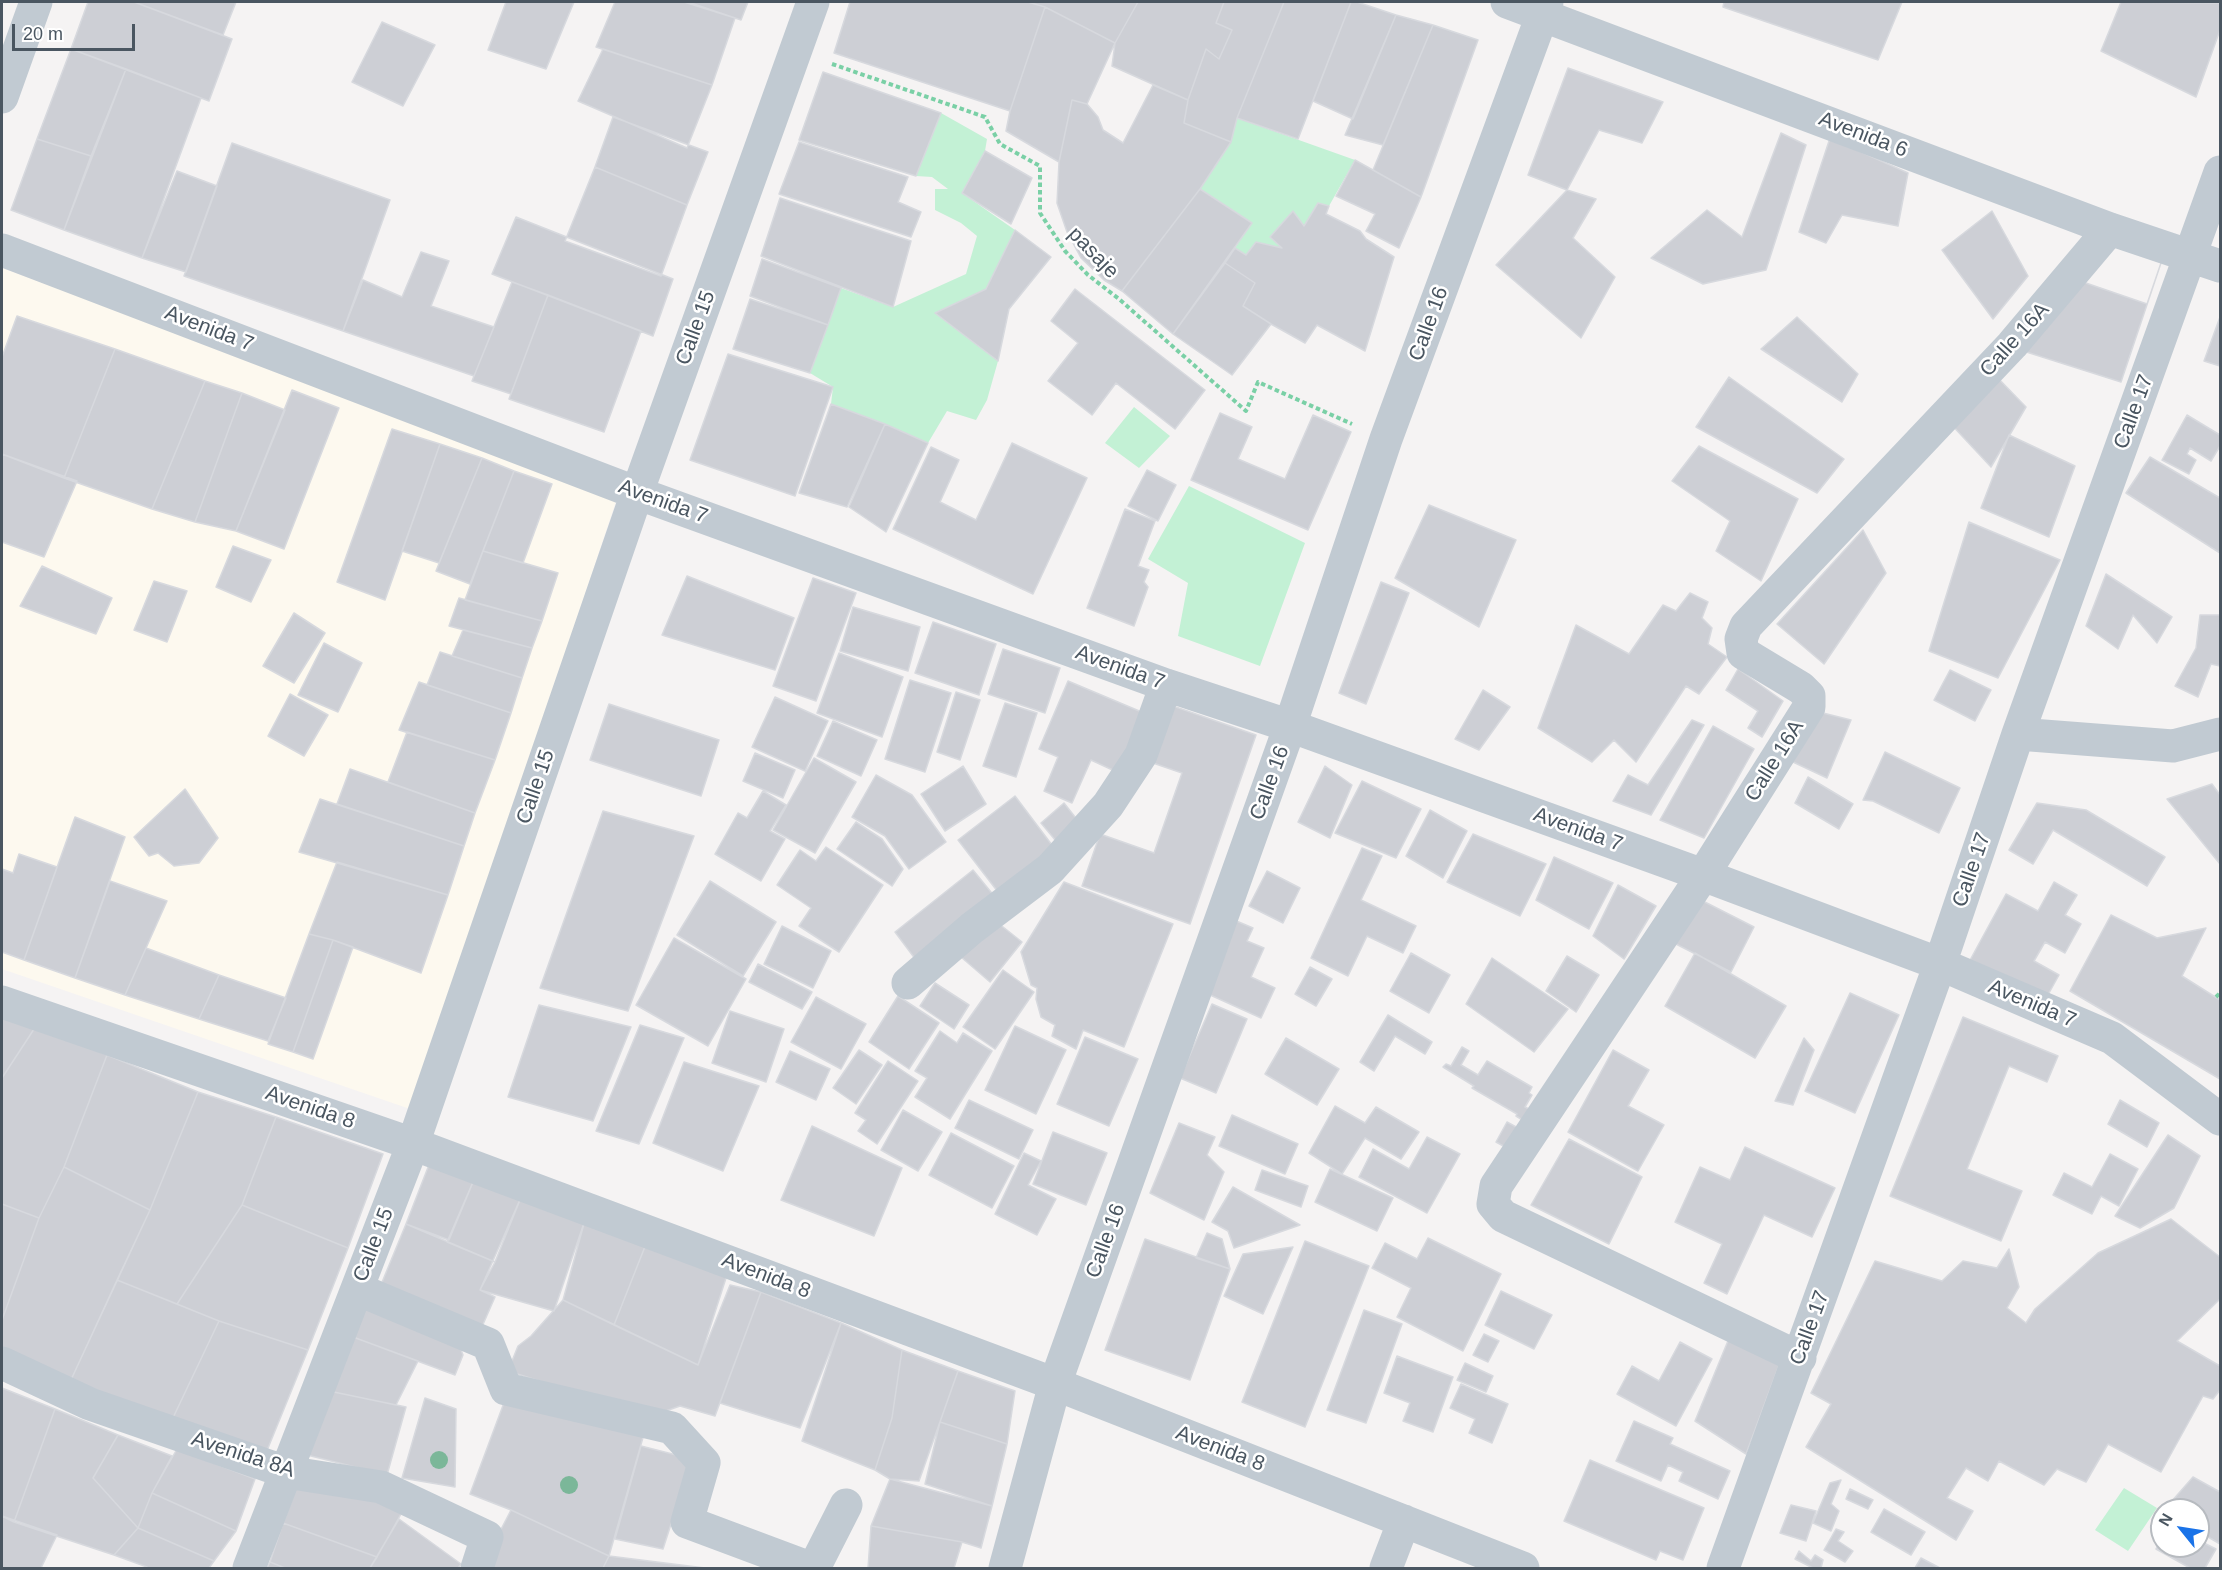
<!DOCTYPE html>
<style>
body{margin:0}
#map{position:relative;width:2222px;height:1570px;overflow:hidden;background:#f5f3f3;font-family:Arial,sans-serif}
canvas{display:block}
.frame{position:absolute;inset:0;border:3px solid #4a5661;pointer-events:none}
.north{position:absolute;left:2150px;top:1498px;width:60px;height:60px;box-sizing:border-box;background:#fff;border:2px solid #b7bbc0;border-radius:50%;rotate:300deg;font-size:16px;font-weight:700;line-height:24px;text-align:center;color:#4a5661}
.north::after{content:'';display:block;margin:auto;width:21px;height:27px;background:#1a73e8;clip-path:polygon(50% 0,100% 100%,50% 72%,0 100%)}
.scale{position:absolute;left:12px;top:24px;width:123px;height:27px;box-sizing:border-box;border:3px solid #4a5661;border-top:0;padding-left:8px;font-size:18px;line-height:21px;white-space:nowrap;color:#4a5661;-webkit-text-stroke:4px #fff;paint-order:stroke}
</style>
<div id="map">
<canvas width="2222" height="1570"></canvas>
<div class="frame"></div>
<div class="north">N</div>
<div class="scale">20 m</div>
</div>
<script>
const ctx = document.querySelector('canvas').getContext('2d');
ctx.lineJoin = 'round';
function paint(path, color) { ctx.fillStyle = color; ctx.fill(path, 'evenodd'); }
function trace(path, color, width, dash) { ctx.strokeStyle = color; ctx.lineWidth = width; ctx.lineCap = dash ? 'butt' : 'round'; ctx.setLineDash(dash || []); ctx.stroke(path); }
function drawText(font, color, halo, rows, align = 'center') {
  ctx.font = font + ' Arial,sans-serif'; ctx.lineWidth = 5; ctx.setLineDash([]); ctx.textBaseline = 'middle'; ctx.strokeStyle = halo; ctx.fillStyle = color; for (const [text, x, y, turn = 0] of rows) {
    ctx.save(); ctx.translate(x, y); ctx.rotate((+turn || 0) * Math.PI / 180); ctx.textAlign = isNaN(turn) ? turn : align; if (halo) ctx.strokeText(text, 0, 0); ctx.fillText(text, 0, 0); ctx.restore();
  }
}
paint(new Path2D(`
 M2 268 619 492 413 1110 2 969Z`), '#fdf9ef');
paint(new Path2D(`
 M941 113 987 139 985 151 962 193 1015 230 986 289 935 313 998 361 987 400 976 420 947 411 928 443 885 424 831 404 833 387 810 373 841 288 893 307 966 274 977 236 961 223 935 210V189H948L932 177 916 176Z
 M1237 118 1355 160 1329 206 1318 203 1304 226 1293 212 1282 248 1256 242 1246 255 1235 248 1251 223 1200 189 1231 142Z
 M1134 407 1170 436 1139 468 1105 443Z
 M1189 486 1305 543 1260 666 1178 636 1188 583 1148 559Z
 M2124 1488 2157 1508 2128 1551 2095 1530Z`), '#c3f1d5');
const building = new Path2D(`
 M88 2H134L232 39 209 101 71 49Z
 M134 2H236L223 35Z
 M506 2H574L546 69 488 50Z
 M615 2H684L735 18 712 85 596 47Z
 M688 2H748L741 20Z
 M850 2H1028L1045 7 1010 111 834 53Z
 M1028 2H1138L1115 43 1045 7Z
 M1138 2H1224L1216 23 1232 30 1219 59 1206 49 1188 100 1112 66 1115 43Z
 M1224 2H1284L1237 118 1231 142 1184 123 1188 100 1206 49 1219 59 1232 30 1216 23Z
 M1284 2H1351L1298 139 1237 118Z
 M1351 2H1357L1396 15 1353 119 1313 101Z
 M1724 2H1902L1878 60 1723 7Z
 M2121 2 2220 3V30L2196 97 2101 51Z
 M1045 7 1115 43 1087 104 1072 100 1059 162 1006 131 1010 111Z
 M1396 15 1433 25 1383 145 1345 135Z
 M382 22 435 45 403 106 352 82Z
 M1433 25 1478 40 1421 197 1373 170Z
 M71 49 126 69 91 156 37 139Z
 M603 49 712 85 687 148 578 101Z
 M1568 68 1663 102 1642 143 1599 130 1567 190 1528 175Z
 M126 69 201 98 142 258 64 230Z
 M823 72 941 113 916 176 799 140Z
 M1153 85 1188 100 1184 123 1231 142 1200 189 1122 291 1104 280 1081 258 1067 232 1057 203 1059 162 1072 100 1087 104 1098 117 1103 130 1123 143Z
 M613 117 708 152 687 205 595 167Z
 M1781 133 1806 145 1766 270 1703 284 1651 258 1707 210 1742 237Z
 M1830 138 1908 173 1898 226 1842 215 1826 243 1799 232Z
 M37 139 91 156 64 230 11 210Z
 M799 142 908 177 898 202 921 212 911 237 779 194Z
 M232 143 390 200 343 331 184 276Z
 M985 151 1032 178 1011 224 962 193Z
 M1355 160 1421 197 1399 248 1366 231 1375 214 1336 196Z
 M595 167 687 205 661 276 565 241Z
 M177 171 217 186 186 272 142 258Z
 M1200 189 1252 223 1173 334 1122 291Z
 M1567 190 1596 199 1573 238 1615 277 1581 338 1496 265Z
 M780 198 911 241 893 307 761 256Z
 M1318 203 1329 206 1326 214 1360 231 1366 239 1394 257 1365 351 1317 325 1305 343 1271 324 1243 306 1255 283 1225 263 1235 248 1246 255 1256 242 1282 248 1270 237 1293 211 1304 226Z
 M1992 211 2028 276 1993 319 1942 250Z
 M516 217 673 279 653 336 492 274Z
 M1015 230 1051 257 1009 309 998 361 935 313 986 289Z
 M2112 239 2163 257 2121 382 2017 349Z
 M2117 241 2163 257 2147 304 2080 281Z
 M421 252 449 261 431 306 494 327 474 376 343 331 363 280 402 297Z
 M762 259 841 288 828 325 750 296Z
 M1225 263 1255 283 1243 306 1271 324 1232 375 1173 334Z
 M512 282 548 295 511 394 472 381Z
 M1075 289 1205 390 1175 429 1116 383 1092 415 1048 381 1078 343 1051 321Z
 M548 295 641 331 604 432 509 399Z
 M750 299 828 325 810 373 733 349Z
 M17 316 115 349 64 478 2 454V357Z
 M1797 317 1858 374 1842 402 1761 349Z
 M2220 317V366L2204 361Z
 M115 349 205 381 152 509 64 478Z
 M728 354 833 387 795 496 690 460Z
 M1994 374 2026 407 1991 467 1948 421Z
 M1729 377 1844 459 1817 493 1696 427Z
 M205 381 242 393 195 522 152 509Z
 M292 390 339 408 284 549 236 531Z
 M242 393 285 410 236 531 195 522Z
 M831 404 885 424 847 507 799 493Z
 M1220 413 1252 427 1238 459 1285 479 1313 415 1351 432 1308 530 1191 480Z
 M2187 415 2220 435V446L2211 461 2190 448 2187 454 2196 460 2189 474 2162 460Z
 M885 424 928 443 886 532 849 507Z
 M392 429 440 444 385 600 337 582Z
 M2009 435 2075 466 2049 537 1981 508Z
 M1012 443 1087 478 1033 594 893 529 931 447 959 460 940 502 976 520Z
 M440 444 482 458 439 563 402 551Z
 M1699 446 1798 499 1761 581 1716 551 1730 521 1672 481Z
 M2 454 77 481 44 557 2 542Z
 M2150 457 2220 498V553L2126 493Z
 M482 458 514 471 470 584 436 571Z
 M1147 470 1176 485 1158 521 1128 506Z
 M514 471 552 484 523 563 483 551Z
 M1429 505 1516 540 1479 627 1395 578Z
 M1125 509 1155 521 1138 566 1149 570 1144 582 1148 587 1134 626 1087 608Z
 M1969 522 2060 560 1998 678 1929 651Z
 M1863 530 1886 573 1824 664 1777 624Z
 M233 546 271 560 251 602 216 587Z
 M483 551 558 573 542 621 465 600Z
 M42 566 112 598 96 634 20 606Z
 M2106 574 2172 617 2157 643 2133 615 2118 649 2086 626Z
 M687 576 794 618 775 670 662 635Z
 M813 578 856 593 816 701 773 686Z
 M154 581 187 591 167 642 134 630Z
 M1381 582 1409 593 1366 704 1339 693Z
 M1690 593 1708 602 1702 618 1712 628 1708 644 1727 657 1699 694 1686 686 1636 762 1614 740 1592 762 1538 728 1576 625 1629 654 1663 605 1676 611Z
 M459 598 542 621 532 648 449 626Z
 M853 607 920 627 908 671 840 651Z
 M294 613 325 633 294 683 263 666Z
 M2200 615H2220V666L2211 664 2198 697 2175 686 2196 648Z
 M933 622 996 644 979 695 915 673Z
 M463 630 532 648 522 678 452 656Z
 M324 643 362 663 338 712 298 695Z
 M1003 649 1060 668 1045 713 988 694Z
 M440 652 522 678 511 713 427 685Z
 M839 653 903 677 882 737 817 713Z
 M1738 669 1783 701 1762 737 1748 728 1758 711 1726 690Z
 M1950 670 1991 690 1975 721 1934 700Z
 M910 680 951 693 925 772 885 759Z
 M1068 681 1144 713 1119 773 1091 760 1072 803 1044 791 1058 757 1039 749Z
 M419 682 511 713 495 760 399 730Z
 M1483 690 1510 707 1479 750 1455 739Z
 M956 692 980 700 960 760 937 752Z
 M290 694 328 715 304 756 268 736Z
 M775 697 828 721 805 771 752 747Z
 M1005 703 1037 713 1016 777 983 766Z
 M609 704 719 740 701 796 590 760Z
 M1173 706 1256 735 1190 924 1082 886 1100 834 1154 853 1182 773 1153 763Z
 M1819 712 1851 720 1827 778 1793 762Z
 M1692 720 1704 725 1651 815 1613 801 1628 775 1648 785Z
 M833 721 877 740 861 776 817 756Z
 M1713 726 1754 749 1704 838 1660 820Z
 M407 732 495 760 475 813 388 782Z
 M1885 752 1960 788 1939 833 1873 801 1863 800Z
 M755 753 795 770 783 798 743 781Z
 M814 758 856 782 815 853 773 830Z
 M963 766 986 804 945 831 921 794Z
 M1325 766 1352 785 1330 838 1298 822Z
 M350 769 475 813 464 846 337 804Z
 M876 775 912 795 946 842 909 869 885 836 852 817Z
 M1808 777 1853 804 1839 829 1795 803Z
 M1362 781 1421 809 1396 858 1335 833Z
 M2212 784 2220 795V864L2167 799Z
 M185 789 218 838 199 863 174 866 158 853 149 856 134 837Z
 M763 791 786 805 770 831 785 839 761 881 715 854 738 813 747 818Z
 M1015 796 1055 849 998 892 958 840Z
 M320 799 464 846 448 895 299 852Z
 M1064 803 1079 822 1056 841 1041 823Z
 M2037 803 2086 810 2165 857 2147 886 2053 830 2033 864 2009 850Z
 M1430 810 1467 831 1443 878 1406 856Z
 M603 811 694 836 628 1011 540 988Z
 M75 817 125 837 75 978 24 960Z
 M856 822 882 839 903 869 892 886 837 849Z
 M1473 834 1546 864 1520 916 1447 882Z
 M826 847 883 885 839 952 799 926 811 908 777 885 800 850 816 861Z
 M1362 848 1382 856 1361 900 1416 926 1403 953 1367 936 1348 976 1311 958Z
 M19 854 57 867 24 960 2 952V869L13 873Z
 M1554 857 1613 883 1589 929 1536 900Z
 M337 862 448 895 421 973 333 940 309 934Z
 M973 870 995 897 916 960 895 932Z
 M1267 871 1300 888 1283 923 1249 906Z
 M110 881 167 901 125 995 75 978Z
 M710 881 776 922 743 976 677 935Z
 M1064 882 1173 924 1124 1047 1083 1030 1076 1049 1052 1036 1055 1025 1041 1017 1036 999 1037 988 1031 985 1021 952Z
 M2054 882 2077 895 2065 915 2081 924 2065 953 2045 942 2034 961 2059 975 2044 1002 1969 962 2006 894 2038 911Z
 M1618 885 1656 906 1624 959 1593 936Z
 M1693 896 1754 927 1731 972 1670 941Z
 M2111 915 2157 938 2206 928 2182 976 2220 1000V1079L2070 991Z
 M993 919 1022 942 990 982 961 957Z
 M1234 920 1253 928 1247 941 1264 948 1251 977 1275 988 1261 1018 1208 994Z
 M782 926 831 951 813 988 764 964Z
 M309 934 333 940 293 1052 268 1044Z
 M674 938 746 979 708 1046 636 1005Z
 M333 940 353 947 313 1059 293 1052Z
 M146 948 219 975 199 1019 125 995Z
 M1411 953 1450 975 1429 1013 1390 991Z
 M1695 953 1786 1006 1755 1058 1665 1006Z
 M1567 956 1599 975 1576 1012 1546 991Z
 M1492 958 1568 1009 1534 1052 1466 1004Z
 M758 964 812 992 802 1009 749 982Z
 M1310 967 1332 979 1316 1006 1295 994Z
 M1003 970 1034 992 995 1049 963 1027Z
 M219 975 286 998 268 1041 199 1019Z
 M935 983 969 1005 954 1029 920 1006Z
 M1850 993 1899 1015 1855 1113 1805 1091Z
 M898 996 939 1023 909 1069 869 1042Z
 M816 997 866 1024 841 1069 791 1042Z
 M1212 1004 1247 1019 1216 1093 1180 1078Z
 M539 1005 631 1027 593 1121 508 1097Z
 M730 1011 784 1029 766 1082 712 1063Z
 M2 1013 38 1023 2 1078Z
 M1388 1015 1432 1042 1425 1054 1395 1036 1374 1071 1360 1062Z
 M1963 1017 2058 1056 2047 1082 2009 1066 1967 1169 2022 1191 2001 1241 1890 1196Z
 M38 1023 107 1055 64 1167 39 1218 2 1204V1078Z
 M640 1025 684 1038 639 1144 596 1131Z
 M1015 1026 1066 1050 1036 1114 985 1090Z
 M940 1031 957 1043 963 1033 992 1051 950 1119 915 1097 927 1078 915 1071Z
 M1085 1037 1138 1059 1109 1126 1057 1104Z
 M1286 1038 1339 1069 1317 1105 1265 1074Z
 M1804 1038 1814 1050 1793 1105 1775 1101Z
 M1462 1047 1469 1051 1461 1065 1478 1075 1487 1061 1532 1087 1529 1093 1532 1095 1525 1107 1531 1110 1524 1121 1516 1116 1517 1114 1472 1088 1474 1086 1443 1067 1446 1064 1451 1066Z
 M859 1050 882 1065 856 1104 833 1088Z
 M1613 1050 1649 1070 1628 1106 1664 1125 1638 1171 1568 1132Z
 M790 1051 830 1069 816 1100 776 1082Z
 M107 1055 198 1092 150 1210 64 1167Z
 M888 1061 918 1081 877 1144 858 1131 866 1120 855 1113Z
 M684 1062 759 1086 723 1171 653 1143Z
 M198 1092 276 1117 242 1205 177 1304 117 1280 150 1210Z
 M969 1100 1033 1130 1019 1159 955 1128Z
 M2120 1100 2159 1123 2147 1147 2108 1124Z
 M1335 1106 1365 1123 1376 1107 1419 1132 1401 1159 1365 1138 1342 1174 1309 1153Z
 M903 1110 942 1132 918 1171 881 1150Z
 M1232 1115 1298 1144 1285 1174 1219 1146Z
 M276 1117 383 1154 348 1248 242 1205Z
 M1507 1122 1518 1128 1507 1148 1496 1142Z
 M1179 1123 1215 1137 1207 1155 1224 1172 1204 1220 1150 1193Z
 M812 1126 902 1168 874 1236 781 1200Z
 M1053 1132 1107 1153 1086 1205 1033 1184Z
 M951 1133 1014 1166 992 1208 929 1175Z
 M2168 1135 2200 1156 2174 1208 2140 1228 2115 1216Z
 M1427 1137 1460 1154 1427 1213 1359 1177 1373 1149 1409 1169Z
 M1569 1139 1642 1177 1609 1244 1531 1205Z
 M1745 1147 1835 1188 1812 1237 1764 1215 1727 1294 1704 1283 1722 1244 1675 1222 1700 1167 1730 1180Z
 M1024 1153 1041 1161 1028 1185 1056 1199 1037 1235 995 1214Z
 M2110 1154 2138 1169 2119 1206 2101 1196 2092 1214 2053 1195 2064 1173 2092 1187Z
 M432 1157 476 1175 449 1240 406 1224Z
 M64 1167 150 1210 70 1382 2 1349V1320L39 1218Z
 M1330 1169 1393 1198 1377 1231 1315 1202Z
 M1262 1170 1308 1186 1301 1207 1255 1190Z
 M476 1175 522 1195 495 1262 447 1242Z
 M1233 1187 1300 1225 1234 1248 1228 1231 1212 1222Z
 M522 1195 585 1220 554 1311 480 1290Z
 M2 1204 39 1218 2 1320Z
 M242 1205 348 1248 308 1350 219 1321 177 1304Z
 M2171 1219 2220 1257V1299L2177 1341 2220 1366V1390L2213 1399 2203 1396 2161 1472 2108 1444 2086 1482 2057 1469 2044 1485 1999 1461 1988 1481 1966 1468 1947 1498 1973 1511 1956 1540 1806 1447 1831 1404 1811 1393 1875 1261 1942 1281 1963 1261 1997 1268 2009 1249 2019 1287 2007 1308 2026 1323 2035 1309 2098 1253Z
 M585 1220 646 1244 614 1325 563 1300Z
 M406 1224 495 1262 480 1290 495 1297 481 1329 378 1292Z
 M1207 1233 1222 1239 1230 1269 1196 1258Z
 M1428 1238 1501 1274 1463 1351 1397 1317 1411 1288 1372 1268 1385 1243 1417 1259Z
 M1145 1239 1230 1269 1190 1380 1105 1350Z
 M1305 1241 1369 1266 1305 1427 1242 1402Z
 M646 1244 727 1275 698 1365 614 1325Z
 M1293 1247 1263 1314 1224 1296 1243 1254Z
 M117 1280 219 1321 171 1422 70 1382Z
 M730 1285 761 1292 715 1416 680 1406 663 1412 580 1394 508 1371 518 1346 531 1336 563 1300 698 1365Z
 M1501 1291 1552 1315 1534 1349 1485 1325Z
 M761 1292 841 1323 800 1428 720 1403Z
 M368 1298 455 1334 463 1355 455 1375 353 1337Z
 M1364 1310 1402 1324 1366 1423 1327 1410Z
 M219 1321 308 1350 266 1453 171 1422Z
 M841 1323 902 1350 892 1418 875 1470 802 1441Z
 M1484 1334 1499 1341 1488 1362 1473 1355Z
 M1730 1336 1781 1360 1746 1454 1695 1421Z
 M353 1337 418 1361 396 1405 329 1391Z
 M1680 1342 1712 1359 1676 1426 1617 1394 1632 1366 1659 1381Z
 M902 1350 958 1371 919 1481 890 1479 875 1470 892 1418Z
 M1397 1356 1453 1377 1433 1432 1403 1421 1410 1403 1384 1393Z
 M1465 1363 1493 1376 1486 1392 1457 1380Z
 M958 1371 1015 1391 1007 1444 940 1422Z
 M1461 1384 1508 1404 1492 1443 1469 1433 1475 1419 1450 1408Z
 M2 1388 55 1409 14 1522 2 1516Z
 M329 1391 406 1407 387 1475 303 1454Z
 M425 1398 456 1409 455 1487 402 1478Z
 M505 1400 646 1427 609 1556 511 1510 470 1494Z
 M55 1409 118 1435 93 1478 138 1528 114 1555 14 1522Z
 M1634 1421 1673 1438 1670 1444 1730 1471 1718 1499 1679 1481 1683 1472 1668 1465 1661 1481 1616 1461Z
 M940 1422 1007 1444 992 1506 925 1484Z
 M118 1435 172 1456 152 1493 138 1528 93 1478Z
 M641 1446 692 1459 663 1549 615 1539Z
 M177 1449 255 1479 236 1531 152 1493Z
 M1590 1460 1704 1508 1683 1560 1660 1551 1656 1560 1564 1521Z
 M2193 1477 2220 1492V1544L2198 1531V1510H2164Z
 M300 1478 406 1505 377 1557 283 1523Z
 M890 1479 992 1506 981 1548 962 1542 871 1526Z
 M1841 1480 1831 1504 1839 1511 1831 1531 1813 1523 1830 1483Z
 M1850 1489 1873 1500 1868 1509 1846 1499Z
 M152 1493 236 1531 214 1561 138 1528Z
 M1791 1505 1816 1511 1806 1541 1780 1533Z
 M1884 1509 1925 1532 1911 1555 1871 1532Z
 M511 1510 609 1556 603 1568H481Z
 M2 1516 57 1535 41 1568H2Z
 M399 1519 461 1564 458 1568H370Z
 M283 1523 377 1557 370 1568H285L270 1562Z
 M871 1526 962 1542 954 1568H868Z
 M138 1528 214 1561 209 1568H146L147 1567 114 1555Z
 M1836 1529 1844 1532 1838 1541 1853 1551 1845 1562 1824 1550Z
 M2162 1539V1546H2198V1540L2216 1549 2205 1568H2190L2156 1549Z
 M1799 1551 1811 1561 1815 1555 1823 1560 1821 1568H1813L1795 1559Z
 M609 1556 705 1568H603Z
 M1921 1558 1940 1568H1915Z
 M270 1562 285 1568H267Z`);
paint(building, '#cdcfd5');
trace(building, '#d7d9de', 1.5);
trace(new Path2D(`
 M832 64 985 117 1000 144 1040 166V213L1065 251 1088 275 1119 299 1246 411 1258 382 1352 424
 M2216 997 2220 993`), '#7ad0a6', 4, [4.5, 3]);
trace(new Path2D(`
 M1507 2 2110 229 2220 266
 M2 97 36 2
 M2 250 637 493 1166 685 1290 726 1703 875 1940 964 2112 1038 2220 1119
 M2018 734 2173 746 2220 734
 M908 983 972 928 1050 869 1108 805 1141 755 1166 685
 M2 1002 413 1144 1055 1384 1523 1568
 M357 1289 488 1344 506 1389 672 1428 704 1463 687 1522 810 1568
 M1800 1358 1503 1216 1493 1204 1496 1186 1703 875 1809 707V696L1801 688 1743 653 1741 639 1746 626 2012 345 2110 229
 M2 1363 90 1404 286 1472 381 1487 487 1537 477 1568
 M249 1568 413 1144 637 493 813 2
 M814 1568 846 1505
 M1005 1568 1055 1384 1290 726 1386 439 1547 2
 M1386 1568 1404 1521
 M1723 1568 1940 964 2018 734 2220 172`), '#c1cad2', 33);
ctx.fillStyle = '#7bb799';
for (const [x, y] of [
 [439,1460],
 [569,1485]
]) { ctx.beginPath(); ctx.arc(x, y, 9, 0, 2 * Math.PI); ctx.fill(); }
drawText('21px', '#4a5661', '#fff', [
 ["Avenida 6",1863,135,21],
 ["pasaje",1093,253,46],
 ["Calle 16",1429,324,-70],
 ["Calle 15",696,328,-70],
 ["Avenida 7",209,329,21],
 ["Calle 16A",2015,340,-48],
 ["Calle 17",2134,412,-70],
 ["Avenida 7",663,502,20],
 ["Avenida 7",1120,668,20],
 ["Calle 16A",1775,761,-58],
 ["Calle 16",1270,783,-70],
 ["Calle 15",536,787,-71],
 ["Avenida 7",1578,830,20],
 ["Calle 17",1972,870,-71],
 ["Avenida 7",2032,1004,23],
 ["Avenida 8",310,1108,19],
 ["Calle 16",1106,1241,-70],
 ["Calle 15",374,1245,-69],
 ["Avenida 8",766,1276,21],
 ["Calle 17",1810,1328,-70],
 ["Avenida 8",1220,1449,21],
 ["Avenida 8A",243,1455,18]
]);
</script>
